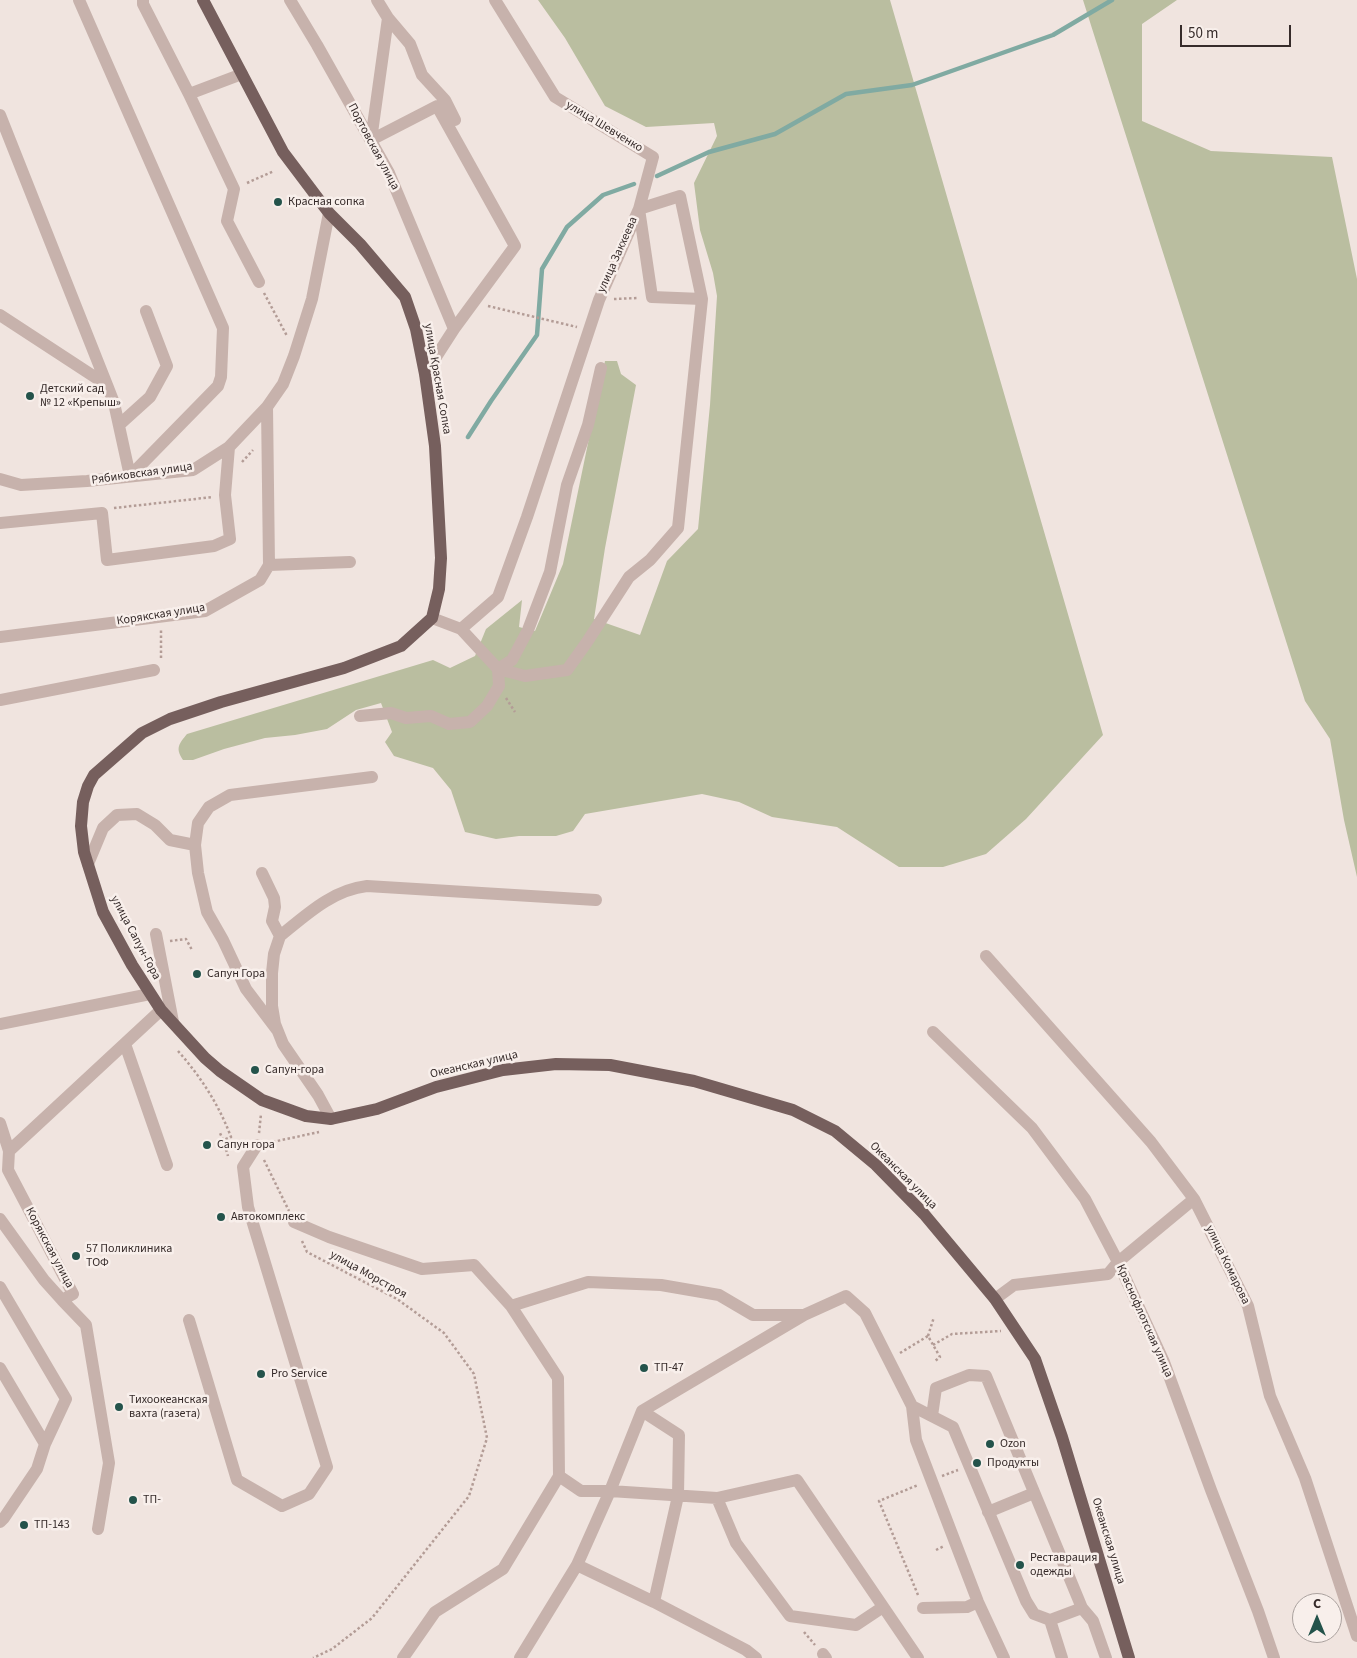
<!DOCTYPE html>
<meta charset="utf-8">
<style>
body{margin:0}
#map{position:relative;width:1357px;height:1658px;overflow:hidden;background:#f0e4df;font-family:"Source Sans 3",sans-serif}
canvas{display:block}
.north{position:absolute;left:1292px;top:1593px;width:50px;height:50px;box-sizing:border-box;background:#f8efeb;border:1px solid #aaa19e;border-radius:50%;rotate:0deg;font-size:14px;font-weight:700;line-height:20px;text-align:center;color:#362b2a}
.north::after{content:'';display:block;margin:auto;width:18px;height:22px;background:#24534b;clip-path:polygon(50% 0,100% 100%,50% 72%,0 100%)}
.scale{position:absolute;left:1180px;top:25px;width:111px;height:22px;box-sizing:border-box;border:2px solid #362b2a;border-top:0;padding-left:6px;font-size:15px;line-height:18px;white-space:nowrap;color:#362b2a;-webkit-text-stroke:4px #f8efeb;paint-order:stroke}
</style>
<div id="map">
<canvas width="1357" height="1658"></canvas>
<div class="north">С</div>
<div class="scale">50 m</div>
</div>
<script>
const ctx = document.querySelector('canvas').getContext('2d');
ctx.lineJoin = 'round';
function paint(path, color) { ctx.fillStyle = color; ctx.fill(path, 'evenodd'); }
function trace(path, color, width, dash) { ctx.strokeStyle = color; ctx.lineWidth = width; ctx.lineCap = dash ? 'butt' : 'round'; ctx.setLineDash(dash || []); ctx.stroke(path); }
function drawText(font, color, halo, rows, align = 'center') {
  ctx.font = font + ' "Source Sans 3",sans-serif'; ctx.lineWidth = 5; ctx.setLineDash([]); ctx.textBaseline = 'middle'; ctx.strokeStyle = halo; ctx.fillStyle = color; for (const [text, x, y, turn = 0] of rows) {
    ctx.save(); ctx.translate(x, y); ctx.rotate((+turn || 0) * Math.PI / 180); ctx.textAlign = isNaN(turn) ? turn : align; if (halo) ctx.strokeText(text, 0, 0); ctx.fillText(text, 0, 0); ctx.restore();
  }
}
paint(new Path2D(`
 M538 0H890L1103 735 1026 819 986 854 943 867H899L837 827 772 817 739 802 702 794 585 814 573 831 556 836H519L496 839 465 832 451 790 433 768 394 756 385 742 392 732 381 703 356 710 327 729 295 735 265 738 224 749 193 760H183C175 748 179 744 187 734L433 660 450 668 475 656 486 629 522 600 519 627 535 631 563 564 605 361H617L621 374 636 385 605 548 594 619 640 635 667 561 698 529 710 405 717 296 713 273 700 230 694 183 717 136 714 123 646 127 605 106 565 38Z
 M1083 0H1177L1142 24V121L1211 151 1332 157 1357 279V877L1344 820 1330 739 1305 701Z`), '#babea0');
trace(new Path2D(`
 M657 176 709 152 775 134 846 94 912 85 1053 35 1112 0
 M468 437 491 401 537 335 542 269 567 227 603 195 634 184`), '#80aaa2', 4.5);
trace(new Path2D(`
 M247 183 274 171
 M264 293 287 336
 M614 299 638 298
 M488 306 577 327
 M242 462 253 450
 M114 508 213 497
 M161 658V628
 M506 698 515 712
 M170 941 186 939 192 950
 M178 1051C201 1077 219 1105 231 1137L223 1140 220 1133
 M259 1133 261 1114
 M223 1140 228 1156
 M268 1143 319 1132
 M264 1160 289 1211
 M302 1241 307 1252 397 1299 444 1333 474 1374 487 1438 469 1496 372 1618 332 1649 313 1658
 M928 1336 934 1317
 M933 1345 952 1334 1001 1331
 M900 1353 928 1336 940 1357 935 1361
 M942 1476 958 1470
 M936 1550 944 1546
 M918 1595 879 1501 918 1485
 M804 1632 815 1645`), '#b39c96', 2.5, [2.5, 2.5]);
trace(new Path2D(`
 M143 0V4L189 94
 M290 0 317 45 389 173 454 329
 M377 0 388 18 410 44 422 75 445 100 455 120
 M495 0 555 97 653 157 639 209 652 297 702 299
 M242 74 189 94 234 189 227 221 259 282
 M0 115 107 385
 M371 140 437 106 515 246 454 329 425 374
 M371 140 388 18
 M0 315 107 385 114 403 130 476 218 386 221 377 223 328 79 0
 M119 425 150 397 167 366 146 311
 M0 479 21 485 87 481 193 470 229 447 267 407 283 384 294 356 312 299 329 213
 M0 523 102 513 107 560 214 546 230 539 225 495 229 447
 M269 565 350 562
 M432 618 461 629 498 597 527 517 599 300 639 209 680 196 702 299 678 528 650 560 629 577 587 642 567 670 525 676 498 669 461 629
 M0 637 205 611 260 580 269 565 267 407
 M0 700 154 670
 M360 716 391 713 406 718 431 716 449 724 470 722 487 706 499 686 498 669 512 660 528 630 550 572 567 485 588 425 601 368
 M88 864 103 828 117 815 137 814 155 825 170 840 195 845
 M262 873 274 898 275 907 272 921 280 936 274 954 272 973V1006L275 1024 283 1044 318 1095 331 1119
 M156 934 173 1022
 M280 936C306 915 332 890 367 886L596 900
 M986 956 1151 1142 1194 1199 1248 1306 1270 1396 1305 1478 1357 1636
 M0 1024 150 994
 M277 1030 246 989 223 940 207 912 198 873 195 845 198 823 209 807 230 795 372 777
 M933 1032 1032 1128 1085 1199 1118 1262 1164 1362 1211 1490 1258 1611 1274 1658
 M125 1044 167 1165
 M0 1123 9 1151 8 1170 73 1294 62 1300 44 1280 0 1219
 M9 1151 161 1010
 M294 1222 329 1237 422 1269 474 1265 511 1306 558 1378 559 1476
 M0 1287 66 1399 45 1444
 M995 1299 1014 1285 1108 1274 1118 1262 1194 1199
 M62 1300 86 1325 109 1463 98 1529
 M511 1306 588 1282 661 1285 719 1295 753 1315H803
 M189 1320 237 1480 282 1506 309 1494 327 1467 248 1207 243 1167 257 1145
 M0 1368 45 1444 37 1469 4 1518 0 1522
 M912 1406 953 1427 1026 1601 1034 1614 1050 1620 1082 1608
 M642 1411 679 1435 678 1496 654 1602
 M932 1416 936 1388 969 1375 986 1376 1082 1608 1093 1621 1106 1658
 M717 1498 736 1543 790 1616 856 1625 883 1607
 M988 1512 1034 1493
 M577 1565 654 1602 746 1650 756 1658
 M923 1608 967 1607 978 1602
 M1050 1620 1062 1658
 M823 1654 826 1658
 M403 1658 435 1612 503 1569 559 1476 581 1491H610L717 1498 797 1480 918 1658
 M520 1658 577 1565 610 1491 642 1411 804 1315 846 1296 865 1313 912 1406 916 1440 978 1602 1004 1658`), '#c7b2ac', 12);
trace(new Path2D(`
 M203 0 283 152 329 213 360 244 405 297 416 329 425 374 435 446 441 558 439 589 432 618 401 646 344 668 221 702 170 719 142 733 94 775 88 786 83 802 81 826 84 852 103 912 132 965 161 1010 205 1058 220 1071 262 1100 306 1116 331 1119 377 1109 436 1087 503 1070 556 1064 610 1065 694 1081 793 1110 835 1131 876 1165 924 1214 995 1299 1035 1359 1062 1437 1129 1658`), '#765f5d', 12);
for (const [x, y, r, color] of [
 [278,202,5,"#24534b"],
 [30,396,5,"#24534b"],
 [197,974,5,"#24534b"],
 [255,1070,5,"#24534b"],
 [207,1145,5,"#24534b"],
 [221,1217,5,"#24534b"],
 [76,1256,5,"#24534b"],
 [644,1368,5,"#24534b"],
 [261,1374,5,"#24534b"],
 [119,1407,5,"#24534b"],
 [990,1444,5,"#24534b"],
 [977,1463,5,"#24534b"],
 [133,1500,5,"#24534b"],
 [24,1525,5,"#24534b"],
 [1020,1565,5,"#24534b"]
]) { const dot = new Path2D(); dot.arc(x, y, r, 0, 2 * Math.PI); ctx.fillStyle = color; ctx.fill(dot); trace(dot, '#f8efeb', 2); }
drawText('12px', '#362b2a', '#f8efeb', [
 ["улица Шевченко",604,127,31],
 ["Портовская улица",373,147,62],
 ["улица Закхеева",618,255,-66],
 ["улица Красная Сопка",437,379,80],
 ["Рябиковская улица",142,474,-8],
 ["Корякская улица",161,615,-9],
 ["улица Сапун-Гора",135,938,62],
 ["Океанская улица",474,1065,-13],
 ["Океанская улица",903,1176,45],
 ["Корякская улица",49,1248,62],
 ["улица Комарова",1227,1265,64],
 ["улица Морстроя",368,1275,29],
 ["Краснофлотская улица",1144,1321,66],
 ["Океанская улица",1108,1541,73]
]);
drawText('12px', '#362b2a', '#f8efeb', [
 ["Красная сопка",288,202],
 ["Детский сад",40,389],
 ["№ 12 «Крепыш»",40,403],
 ["Сапун Гора",207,974],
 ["Сапун-гора",265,1070],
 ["Сапун гора",217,1145],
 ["Автокомплекс",231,1217],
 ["57 Поликлиника",86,1249],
 ["ТОФ",86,1263],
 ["ТП-47",654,1368],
 ["Pro Service",271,1374],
 ["Тихоокеанская",129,1400],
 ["вахта (газета)",129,1414],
 ["Ozon",1000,1444],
 ["Продукты",987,1463],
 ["ТП-",143,1500],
 ["ТП-143",34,1525],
 ["Реставрация",1030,1558],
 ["одежды",1030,1572]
], 'left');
</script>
